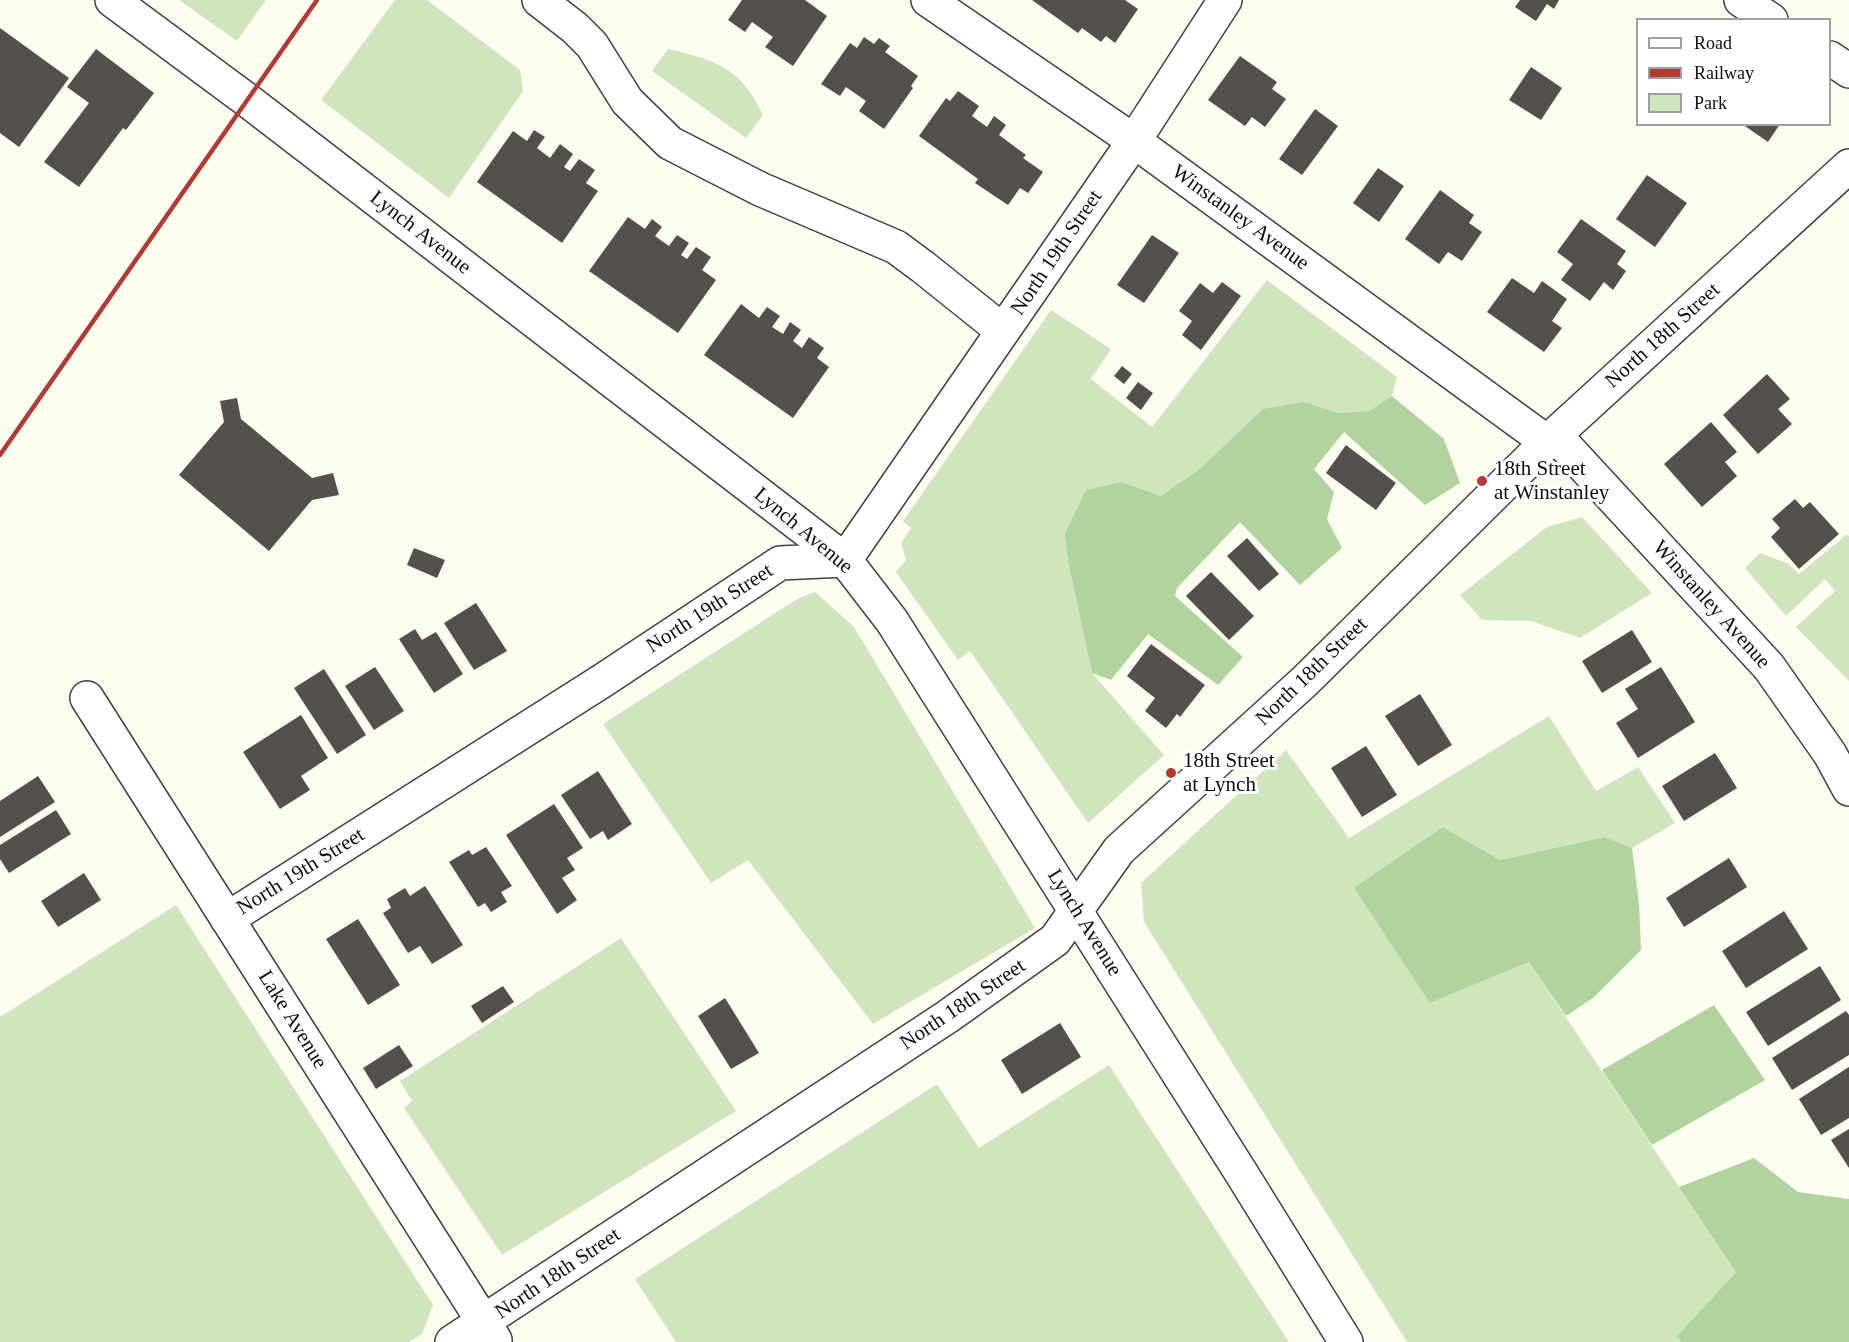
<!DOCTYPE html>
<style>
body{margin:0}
#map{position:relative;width:1849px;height:1342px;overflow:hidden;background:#fdfcf1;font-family:"Times New Roman",serif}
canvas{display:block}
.legend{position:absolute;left:1636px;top:18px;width:195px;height:108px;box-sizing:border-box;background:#fff;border:2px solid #9f9f9f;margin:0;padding:8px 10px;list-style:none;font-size:18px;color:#0e0e0e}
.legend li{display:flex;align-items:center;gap:12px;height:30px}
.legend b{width:30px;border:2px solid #9f9f9f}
</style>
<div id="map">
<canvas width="1849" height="1342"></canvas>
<ul class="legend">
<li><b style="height:8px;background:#fff"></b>Road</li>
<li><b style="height:8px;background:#b03b34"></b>Railway</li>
<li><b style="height:16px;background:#cee5bd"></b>Park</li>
</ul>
</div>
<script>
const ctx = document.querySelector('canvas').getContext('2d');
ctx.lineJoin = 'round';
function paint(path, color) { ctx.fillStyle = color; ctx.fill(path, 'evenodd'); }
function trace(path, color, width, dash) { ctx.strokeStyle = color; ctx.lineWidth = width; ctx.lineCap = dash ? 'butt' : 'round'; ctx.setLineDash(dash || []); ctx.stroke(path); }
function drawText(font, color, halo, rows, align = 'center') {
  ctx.font = font + ' "Times New Roman",serif'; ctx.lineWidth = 6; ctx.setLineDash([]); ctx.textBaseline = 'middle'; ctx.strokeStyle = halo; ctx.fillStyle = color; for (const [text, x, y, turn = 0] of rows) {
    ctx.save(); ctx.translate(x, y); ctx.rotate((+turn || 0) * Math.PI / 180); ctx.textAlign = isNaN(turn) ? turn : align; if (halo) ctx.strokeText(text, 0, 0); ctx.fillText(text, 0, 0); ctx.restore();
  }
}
paint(new Path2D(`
 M179 0H266L237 41Z
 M395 0H427L520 70 523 91 449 198 321 100Z
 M668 49C716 60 741 68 763 115L746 138 652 71Z
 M1267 280 1397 377 1392 396 1369 411 1339 413 1304 402 1161 496 1122 482 1069 566 1092 673 1164 755 1088 823 970 651 958 660 896 572 906 560 901 543 911 528 903 521 1051 310 1111 349 1091 379 1152 427Z
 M1582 517 1652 593 1580 638 1531 621 1482 620 1460 595 1547 527Z
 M1846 535 1849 536V681L1796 627 1835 591 1825 579 1786 616 1745 568 1760 553 1789 564 1799 574Z
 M815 592 854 627 1035 928 873 1024 748 860 711 883 603 724 797 599Z
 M1549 716 1596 791 1638 767 1675 823 1632 848 1603 837 1500 860 1443 827 1430 1003 1529 962 1736 1272 1678 1335 1681 1342H1407L1144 922 1141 883 1286 750 1349 838Z
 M176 905 433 1305 422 1334 409 1342H0V1017Z
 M621 938 736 1111 502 1255 404 1108 412 1101 400 1081Z
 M1109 1065 1289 1342H676L635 1279 937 1084 979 1148Z`), '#cee5bd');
paint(new Path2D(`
 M1392 396 1444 439 1460 483 1425 505 1344 432 1314 469 1334 492 1327 519 1342 548 1300 585 1240 522 1177 588 1175 596 1243 657 1218 685 1148 634 1111 680 1092 673 1069 566 1065 534 1086 490 1122 482 1161 496 1200 469 1263 409 1304 402 1339 413 1369 411Z
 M1443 827 1500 860 1604 837 1632 848 1639 903 1641 950 1593 998 1566 1016 1529 962 1430 1003 1354 888Z
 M1714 1005 1765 1080 1652 1145 1602 1070Z
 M1754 1158 1798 1192 1849 1199V1342H1681L1677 1336 1736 1272 1679 1187Z`), '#b1d49e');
paint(new Path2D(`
 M742 0H805L827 16 793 66 765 47 773 37 752 22 745 32 728 20Z
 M1032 0H1125L1138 9 1115 43 1106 36 1101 42 1082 28 1078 33Z
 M1520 0H1559L1554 9 1547 4 1536 21 1515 7Z
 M0 28 69 78 19 147 0 133Z
 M864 37 874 44 879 38 890 46 885 52 918 76 911 86 913 88 884 129 859 111 866 101 846 87 840 96 821 84 850 43 857 48Z
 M96 49 154 93 126 130 123 128 79 187 44 162 89 103 67 87Z
 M1240 56 1277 82 1272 89 1286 99 1265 127 1252 117 1245 126 1208 100Z
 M1531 67 1562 88 1541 120 1509 100Z
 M958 91 979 106 972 116 987 127 994 116 1006 125 999 135 1026 155 1023 158 1043 172 1028 193 1020 188 1008 205 975 183 978 179 919 136 946 98 950 101Z
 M1315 109 1338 126 1302 175 1279 159Z
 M1742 124H1780L1768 142Z
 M534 130 545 137 537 148 550 158 560 144 573 154 564 167 570 171 579 159 595 170 586 183 598 191 562 243 477 182 513 131 527 141Z
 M1378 168 1404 186 1379 222 1353 203Z
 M1647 175 1687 203 1655 247 1616 219Z
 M1440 190 1474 215 1469 223 1482 232 1462 261 1448 252 1439 264 1405 239Z
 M628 217 645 229 652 219 662 227 655 236 669 246 677 235 689 243 681 255 687 259 696 247 711 257 702 270 716 280 678 333 589 271Z
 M1581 219 1626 251 1617 264 1626 271 1613 290 1604 282 1590 301 1561 280 1573 264 1557 252Z
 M1152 235 1179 253 1144 303 1117 285Z
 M1512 278 1534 293 1542 281 1567 299 1552 321 1562 328 1544 352 1487 312Z
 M1222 282 1241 296 1201 350 1182 335 1192 321 1179 311 1200 283 1213 293Z
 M741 304 759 318 767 307 780 316 772 327 783 334 790 322 801 330 793 341 802 348 809 337 824 348 817 358 829 367 793 418 704 355Z
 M1122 366 1132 374 1124 384 1114 376Z
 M1767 374 1790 399 1778 409 1792 424 1758 454 1723 415Z
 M1138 382 1153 393 1141 410 1126 398Z
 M237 398 241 419 312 478 333 473 339 495 312 500 269 551 179 475 224 422 220 401Z
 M1711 422 1737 452 1725 462 1737 476 1702 507 1664 464Z
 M1346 445 1396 483 1376 510 1326 473Z
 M1795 499 1803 508 1810 502 1839 534 1799 569 1771 537 1780 528 1772 519Z
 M1247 538 1279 574 1259 591 1227 556Z
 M414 548 445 560 437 578 407 565Z
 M1211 572 1254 616 1229 640 1186 596Z
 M476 603 507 651 474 670 444 623Z
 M415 629 422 640 436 632 463 674 434 693 399 639Z
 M1632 630 1652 662 1602 693 1582 661Z
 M1151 644 1205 685 1180 717 1177 714 1166 728 1145 711 1155 698 1127 676Z
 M375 667 404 711 374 730 345 686Z
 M1661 667 1695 722 1638 758 1616 723 1638 709 1625 689Z
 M324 669 366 735 337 754 294 688Z
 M1420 694 1452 745 1418 766 1385 716Z
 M301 715 328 758 301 776 310 790 280 809 243 752Z
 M1366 746 1397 795 1362 817 1331 768Z
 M1715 753 1737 788 1684 821 1662 786Z
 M598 771 632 824 608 840 603 831 590 839 561 795Z
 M38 776 55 802 0 837V801Z
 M554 804 583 848 567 858 575 870 562 878 577 900 557 914 506 835Z
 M56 810 71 834 9 873 0 859V845Z
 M486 847 512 886 501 892 507 902 491 912 485 903 478 907 449 862 469 850 472 855Z
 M1729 858 1747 887 1684 927 1666 898Z
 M84 873 101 900 58 927 41 901Z
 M425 886 463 945 432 964 420 946 408 953 383 913 391 908 387 899 405 888 410 896Z
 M1784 911 1808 949 1746 988 1722 951Z
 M358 919 400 985 368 1005 326 939Z
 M1820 966 1841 1000 1768 1046 1746 1012Z
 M503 986 514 1002 482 1023 471 1006Z
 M725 998 759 1053 731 1069 698 1016Z
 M1846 1011 1849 1015V1055L1792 1090 1772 1058Z
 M1060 1023 1081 1057 1022 1094 1001 1060Z
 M399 1045 413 1066 376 1089 363 1068Z
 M1849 1067V1118L1821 1135 1799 1099Z
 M1849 1129V1168L1831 1140Z`), '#56504c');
const minor = new Path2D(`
 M112 0 247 100 845 560 892 621 1240 1171 1346 1342
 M539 0 575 28 592 45 627 101 670 143 760 189 896 247 923 267 1003 331
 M928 0 1134 141 1547 442
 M1741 0 1771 20
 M1830 58 1849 71
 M1555 435 1769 667 1830 754 1849 789
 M87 698 495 1340
 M227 919 602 681 780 563 845 560 1134 141 1225 0
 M452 1342 947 1017 1055 940 1119 850 1305 681 1547 442 1849 166`);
trace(minor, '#414141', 36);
trace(minor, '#fff', 33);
trace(new Path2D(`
 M0 455 317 0`), '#b03b34', 4.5);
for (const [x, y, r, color] of [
 [1482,481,6,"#b03b34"],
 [1171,773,6,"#b03b34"]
]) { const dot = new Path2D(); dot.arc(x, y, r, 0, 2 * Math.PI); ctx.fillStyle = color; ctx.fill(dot); trace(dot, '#fff', 2); }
drawText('21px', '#0e0e0e', '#fff', [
 ["Winstanley Avenue",1240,218,36],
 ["Lynch Avenue",420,233,38],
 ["North 19th Street",1057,253,-56],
 ["North 18th Street",1663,336,-42],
 ["Lynch Avenue",803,531,40],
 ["Winstanley Avenue",1711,605,48],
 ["North 19th Street",710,609,-33],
 ["North 18th Street",1312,672,-44],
 ["North 19th Street",301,872,-32],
 ["Lynch Avenue",1084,923,58],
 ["North 18th Street",963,1005,-34],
 ["Lake Avenue",292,1020,58],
 ["North 18th Street",558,1274,-34]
]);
drawText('21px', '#0e0e0e', '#fff', [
 ["18th Street",1494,469],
 ["at Winstanley",1494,493],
 ["18th Street",1183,761],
 ["at Lynch",1183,785]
], 'left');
</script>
